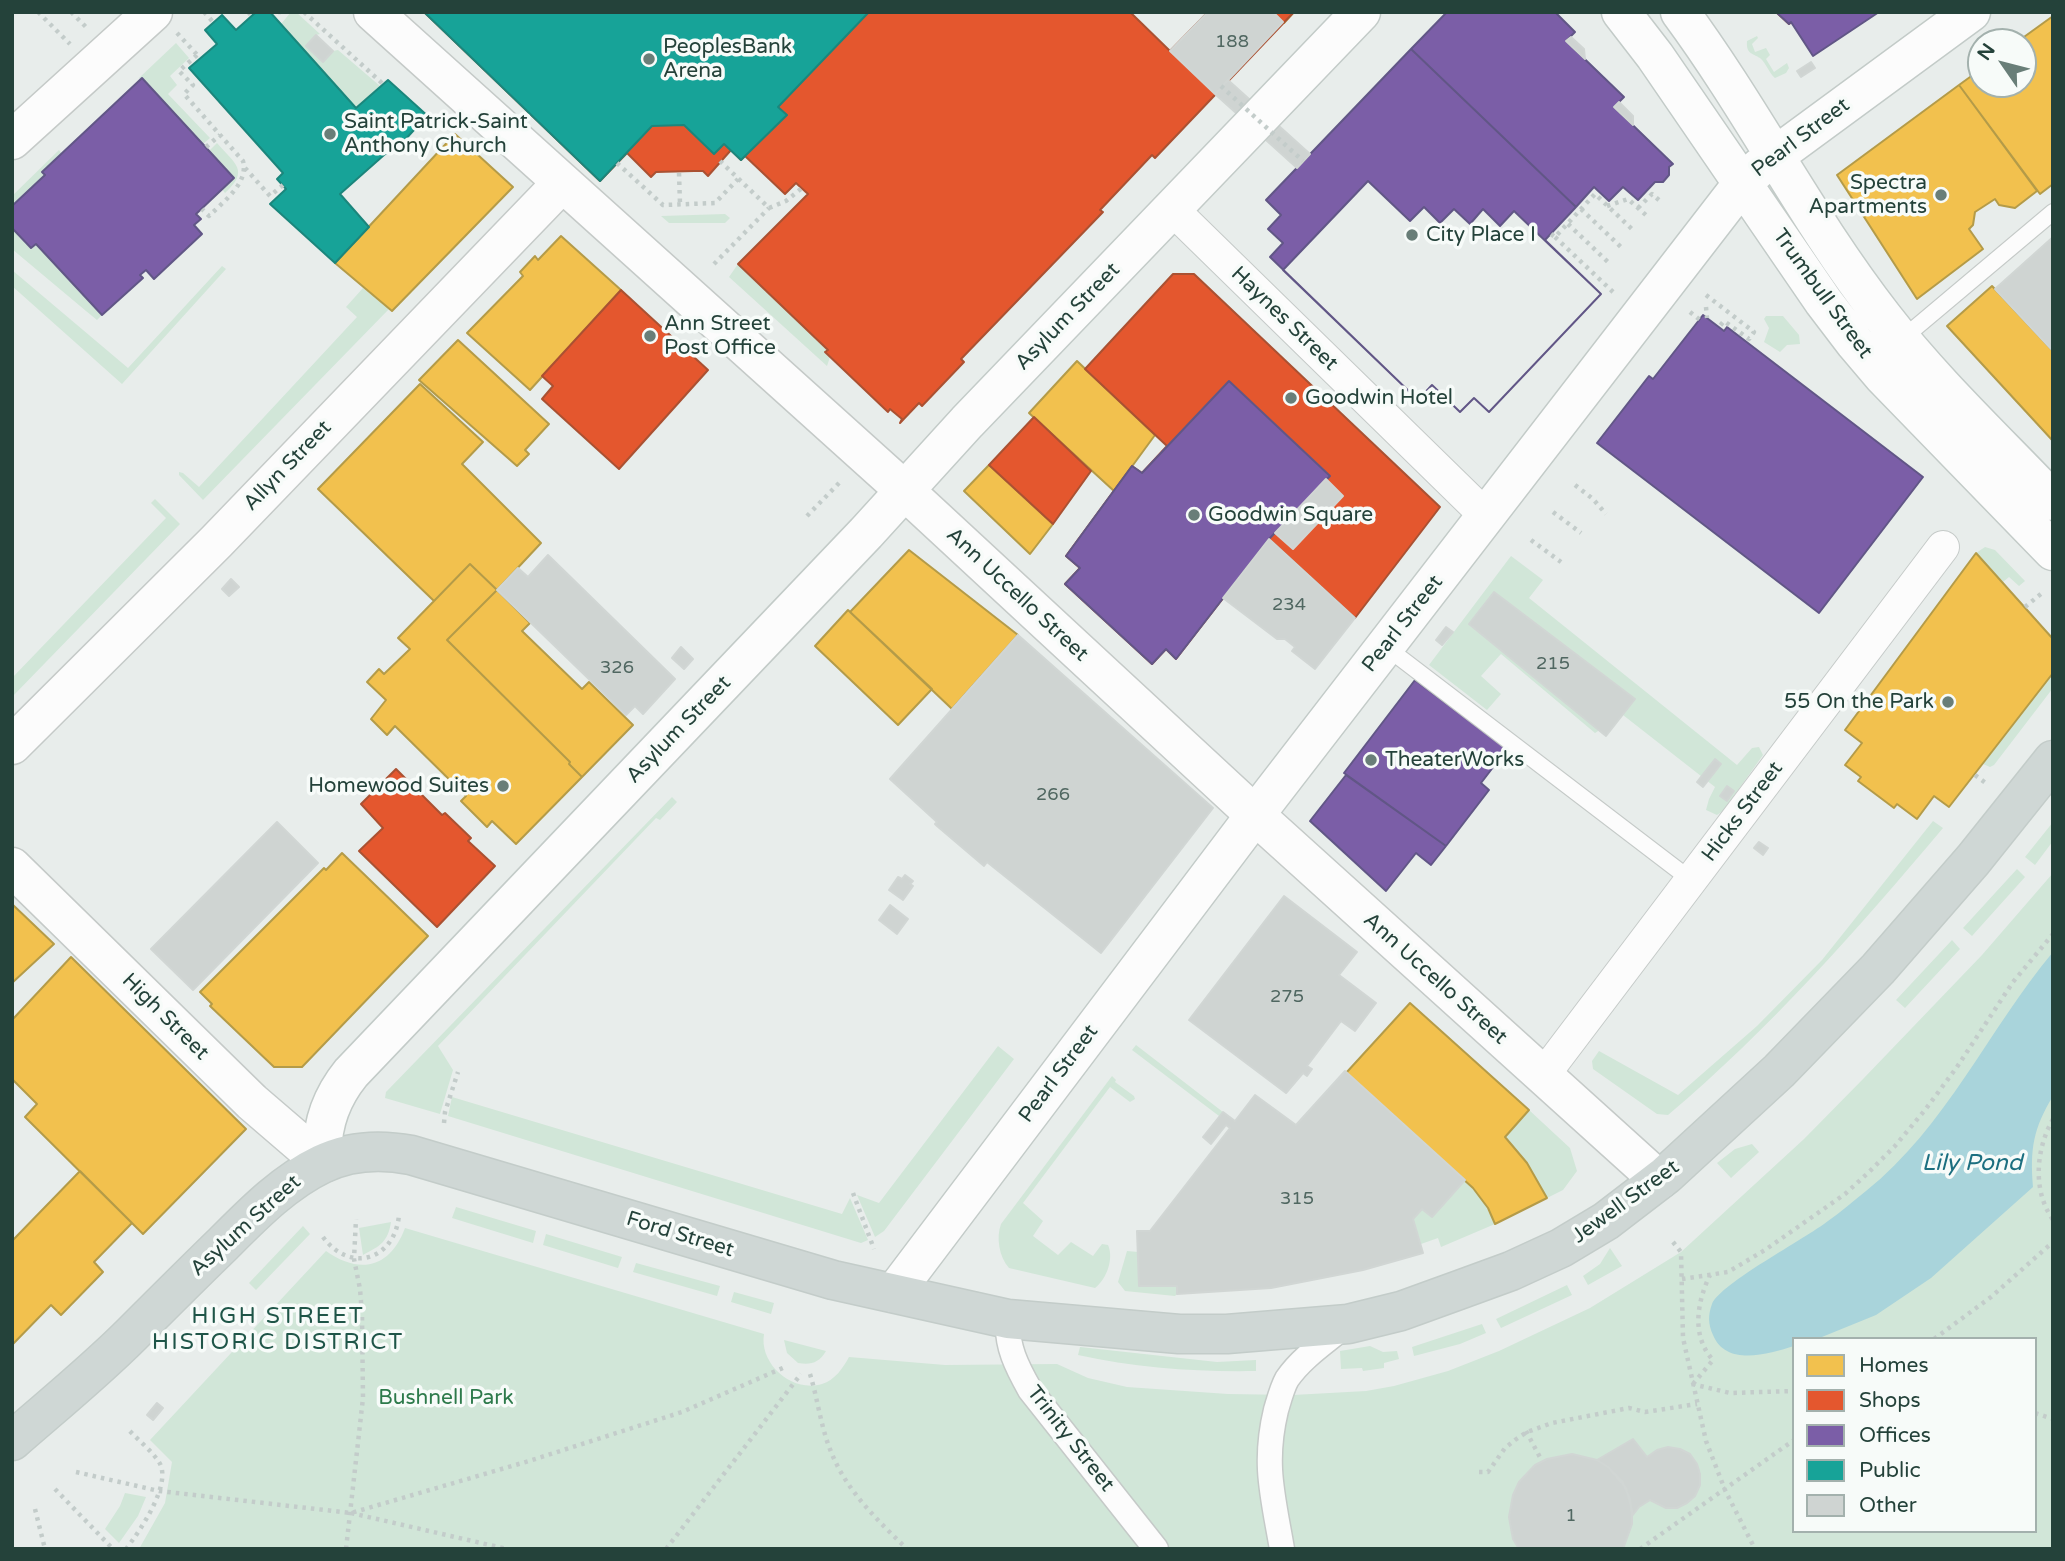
<!DOCTYPE html>
<style>
body{margin:0}
#map{position:relative;width:2065px;height:1561px;overflow:hidden;background:#e8edeb;font-family:"Varela Round",sans-serif}
canvas{display:block}
.frame{position:absolute;inset:0;border:14px solid #24423a;pointer-events:none}
.legend{position:absolute;left:1792px;top:1337px;width:245px;height:196px;box-sizing:border-box;background:#f7fbf9;border:2px solid #a3b1ad;margin:0;padding:9px 12px;list-style:none;font-size:21px;color:#24423a}
.legend li{display:flex;align-items:center;gap:14px;height:35px}
.legend b{width:35px;border:2px solid #a3b1ad}
.north{position:absolute;left:1967px;top:28px;width:70px;height:70px;box-sizing:border-box;background:#f7fbf9;border:2px solid #a3b1ad;border-radius:50%;rotate:305deg;font-size:19px;font-weight:700;line-height:28px;text-align:center;color:#24423a}
.north::after{content:'';display:block;margin:auto;width:24px;height:32px;background:#697e78;clip-path:polygon(50% 0,100% 100%,50% 72%,0 100%)}
</style>
<div id="map">
<canvas width="2065" height="1561"></canvas>
<div class="frame"></div>
<ul class="legend">
<li><b style="height:19px;background:#f2c14e"></b>Homes</li>
<li><b style="height:19px;background:#e4572e"></b>Shops</li>
<li><b style="height:19px;background:#7b5ea7"></b>Offices</li>
<li><b style="height:19px;background:#17a398"></b>Public</li>
<li><b style="height:19px;background:#cfd4d2"></b>Other</li>
</ul>
<div class="north">N</div>
</div>
<script>
const ctx = document.querySelector('canvas').getContext('2d');
ctx.lineJoin = 'round';
function paint(path, color) { ctx.fillStyle = color; ctx.fill(path, 'evenodd'); }
function trace(path, color, width, dash) { ctx.strokeStyle = color; ctx.lineWidth = width; ctx.lineCap = dash ? 'butt' : 'round'; ctx.setLineDash(dash || []); ctx.stroke(path); }
function drawText(font, color, halo, rows, align = 'center') {
  ctx.font = font + ' "Varela Round",sans-serif'; ctx.lineWidth = 7; ctx.setLineDash([]); ctx.textBaseline = 'middle'; ctx.strokeStyle = halo; ctx.fillStyle = color; for (const [text, x, y, turn = 0] of rows) {
    ctx.save(); ctx.translate(x, y); ctx.rotate((+turn || 0) * Math.PI / 180); ctx.textAlign = isNaN(turn) ? turn : align; if (halo) ctx.strokeText(text, 0, 0); ctx.fillText(text, 0, 0); ctx.restore();
  }
}
paint(new Path2D(`
 M291 12H296L320 34 316 35 306 46 323 61 333 51 338 50 380 86 356 108 281 24Z
 M1757 36 1758 38 1752 44 1755 52 1766 48 1770 55 1766 59 1774 72 1787 63 1789 68 1786 73 1775 78C1769 73 1766 63 1760 58 1752 53 1746 54 1747 41Z
 M176 43 189 58 170 76 177 85 168 94 210 138 203 144 139 78Z
 M217 143C235 164 250 170 225 193L222 189 234 178 209 151Z
 M59 150 62 154 45 175 12 206V196Z
 M725 214 730 218 725 223H669L661 216Z
 M12 228 30 248 36 244 102 315 97 320 86 311 12 249Z
 M738 264 828 350 826 352 830 357 827 366 729 277Z
 M222 266 226 269 122 384 12 286V270L128 368Z
 M363 288 389 309 203 500 179 475V472L183 473 199 487 357 317 346 307Z
 M1766 316H1783L1799 335 1800 344 1787 345 1780 352 1764 342 1769 328 1764 319Z
 M155 499 180 524 12 697V678L166 518 151 503Z
 M1985 547 1995 550 2025 581 2019 586 2009 577 2003 582 1976 553Z
 M1511 556 1543 580 1529 598 1737 765 1752 748 1759 747 1763 755 1723 811 1717 815 1706 810 1709 799 1715 787 1623 715 1595 733 1501 654 1481 676 1501 694 1487 710 1429 665Z
 M2053 673V688L1994 765 1990 767 1983 764Z
 M672 797 677 802 660 820 656 818 438 1046 453 1070 440 1114 385 1098 386 1092Z
 M1933 821 1943 828C1858 929 1769 1030 1668 1115L1657 1114 1593 1069 1592 1061 1599 1051 1678 1095 1757 1026 1822 960Z
 M2053 822V841L2035 865 2025 857Z
 M2017 869 2025 877 1972 936 1963 928Z
 M2053 873V1549H139L165 1503 172 1462 150 1440 326 1251C360 1275 390 1268 405 1228L764 1334C759 1364 792 1393 822 1384 835 1380 843 1368 849 1357L945 1365 1057 1364 1088 1378 1127 1387 1228 1394 1293 1395 1366 1391 1394 1386 1448 1371 1499 1351 1590 1308 1681 1252 1804 1139 1864 1078 1982 955ZM1794 1339H2035V1531H1794Z
 M1952 940 1960 949 1905 1008 1896 1000Z
 M1136 1045 1223 1112 1219 1116 1136 1053 1132 1050Z
 M998 1046 1014 1059 884 1231 875 1237 857 1195 879 1203Z
 M1112 1076 1116 1080 1115 1082 1134 1096 1135 1099 1130 1102 1110 1087 1023 1203 1043 1221 1033 1236 1058 1255 1071 1242 1093 1256 1102 1244 1108 1245C1114 1258 1107 1279 1095 1288L1009 1268C999 1257 996 1237 1001 1224Z
 M452 1097 842 1214 850 1198 868 1240 861 1243 448 1116Z
 M1529 1110 1570 1148 1577 1171 1563 1190 1547 1198 1527 1163 1505 1137Z
 M1752 1144 1759 1152 1731 1178 1717 1163 1735 1149Z
 M1465 1180 1482 1199 1495 1224 1441 1247 1438 1238 1421 1244 1413 1219 1422 1209 1432 1217Z
 M456 1207 536 1231 533 1243 452 1218Z
 M391 1222C388 1242 380 1246 363 1255L359 1228Z
 M303 1226 310 1234 256 1290 249 1283Z
 M546 1234 622 1257 618 1268 543 1245Z
 M1610 1248 1622 1266 1588 1285 1583 1276 1600 1264Z
 M1127 1251 1138 1252 1139 1286H1177V1294L1175 1296 1125 1291 1118 1282Z
 M636 1263 720 1286 717 1296 633 1272Z
 M1567 1285 1572 1295 1501 1328 1496 1319Z
 M734 1292 774 1303 771 1314 731 1302Z
 M1482 1324 1486 1333 1460 1344 1414 1356 1412 1347Z
 M784 1340 826 1351C819 1363 811 1365 798 1363L787 1353Z
 M1370 1346 1383 1352 1397 1351 1399 1359 1384 1363V1368L1363 1371 1362 1368 1341 1369 1340 1351Z
 M1080 1347 1217 1362 1256 1360V1371C1197 1372 1136 1368 1078 1355Z
 M125 1493 146 1497 138 1516 119 1543 105 1529 120 1506Z`), '#d1e6d8');
paint(new Path2D(`
 M2053 952V1096C2033 1129 2030 1149 2033 1187L1931 1278 1876 1315 1817 1339H1794V1346C1769 1354 1726 1367 1713 1335 1708 1324 1708 1315 1712 1304 1721 1283 1805 1239 1828 1221 1841 1212 1853 1201 1866 1191 1946 1127 1988 1030 2053 952Z`), '#a9d4db');
const homes = new Path2D(`
 M1273 12H1294L1284 23Z
 M2053 16V184L2040 194 1959 85 1981 69V84H2023V42H2017Z
 M1959 85 2037 191 2015 208 1999 205 1995 199 1975 212 1973 225 1969 229 1983 249 1917 299 1837 175Z
 M455 134 513 187 392 311 335 263Z
 M561 236 621 290 530 390 467 333 523 276 520 272 535 256 538 260Z
 M1992 286 2053 351V441L1947 326Z
 M458 340 549 424 525 450 529 454 517 466 419 380Z
 M1077 361 1155 435 1114 491 1029 413Z
 M420 384 483 442 462 464 541 543 497 590 470 564 434 601 318 489Z
 M989 465 1053 524 1030 554 964 491Z
 M909 550 1018 635 952 709 850 612Z
 M1976 553 2053 639V673L1949 807 1934 796 1917 819 1897 804 1894 808 1858 781 1861 777 1845 765 1862 743 1845 730Z
 M470 564 497 590 447 640 570 762 569 764 582 777 516 844 492 821 487 827 461 801 466 796 395 726 387 735 371 719 386 700 367 682 379 669 384 674 410 649 398 638Z
 M497 590 530 623 522 631 582 689 589 682 633 725 582 777 569 764 570 762 447 640Z
 M848 610 932 689 898 725 815 646Z
 M342 853 428 936 302 1067H274L210 1006 212 1004 200 992 324 868 326 870Z
 M12 904 54 944 12 983Z
 M71 957 246 1129 143 1234 25 1117 37 1104 12 1079V1020Z
 M1410 1003 1529 1110 1505 1137 1527 1163 1547 1198 1495 1224 1488 1208 1473 1188 1346 1073Z
 M80 1171 132 1223 94 1262 103 1272 61 1315 51 1305 12 1345V1241Z`);
paint(homes, '#f2c14e');
trace(homes, '#b49b48', 2);
const shops = new Path2D(`
 M424 12H1130L1170 51 1208 12H1294L1155 158 1152 155 1100 210 1103 212 961 359 964 362 922 406 919 403 900 423 902 419 890 409 888 412 825 352 828 350 738 264 808 194 796 183 785 194 745 156 741 160 731 150 708 176 703 171H694L656 172 651 177 627 153 600 181Z
 M1776 12H1806L1789 24Z
 M1173 274H1194L1440 507 1355 618 1269 539 1176 659 1166 649 1152 664 1065 584 1080 568 1066 556 1132 466 1142 473 1167 446 1085 369Z
 M621 290 708 370 619 469 542 399 553 386 542 376Z
 M1034 417 1091 471 1053 524 989 465Z
 M396 769 442 815 445 813 471 838 468 841 495 866 437 927 359 851 383 828 361 804Z`);
paint(shops, '#e4572e');
trace(shops, '#aa5132', 2);
const offices = new Path2D(`
 M1447 12H1555L1575 32 1566 41 1624 97 1614 107 1673 164 1669 167V175L1663 182H1655L1638 200 1623 187 1609 201 1594 187 1576 207 1411 49Z
 M1776 12H1879L1813 56 1791 22 1789 24Z
 M1411 49 1576 207 1545 240 1601 294 1489 412 1474 398 1460 412 1432 385 1418 400 1270 257 1283 243 1268 229 1281 215 1266 200Z
 M142 78 234 178 196 214 201 219 194 225 202 234 154 279 146 270 140 275 143 278 102 315 36 244 31 248 12 228V206L45 175 42 172Z
 M1368 181 1410 221 1424 207 1440 223 1454 209 1470 224 1483 209 1500 226 1514 211 1601 294 1489 412 1474 398 1460 412 1432 385 1418 400 1283 270Z
 M1703 315 1724 331 1727 327 1923 477 1819 613 1597 443 1649 376 1653 379Z
 M1229 381 1330 476 1269 539 1176 659 1166 649 1152 664 1065 584 1080 568 1066 556 1132 466 1142 473Z
 M1415 680 1507 749 1481 783 1489 790 1446 846 1344 773Z
 M1346 775 1446 846 1431 865 1416 853 1386 891 1310 821Z`);
paint(offices, '#7b5ea7');
trace(offices, '#615686', 2);
const public = new Path2D(`
 M256 12H270L356 108 388 80 430 118 427 121 425 118 403 142 401 140 340 194 369 227 335 263 270 204 286 189 277 179 283 173 189 68 217 44 205 30 222 15 236 30Z
 M424 12H869L778 107 787 115 741 160 724 144 714 154 684 125 652 126 600 181Z`);
paint(public, '#17a398');
trace(public, '#1b867c', 2);
const building = new Path2D(`
 M1208 12H1273L1283 22 1215 94 1170 51Z
 M316 35 333 51 323 62 306 46Z
 M1571 37 1584 49 1585 59 1566 41Z
 M1811 62 1815 68 1801 77 1797 71Z
 M1228 80 1310 154 1297 168 1215 94Z
 M1619 102 1633 116V125L1614 107Z
 M2053 237V351L1995 289Z
 M1326 479 1343 496 1293 549 1275 533Z
 M1269 539 1355 618 1315 669 1292 651 1295 647 1285 639H1277L1223 598Z
 M548 555 675 679 643 714 635 706 626 715 497 590 518 568 528 577Z
 M231 579 239 587 229 596 222 589Z
 M1494 592 1635 699 1606 736 1469 624Z
 M1446 627 1453 632 1442 645 1436 640Z
 M1018 635 1213 808 1101 953 987 862 984 866 937 826 935 824 937 822 890 779Z
 M681 647 693 659 684 669 672 658Z
 M1715 759 1721 764 1703 787 1697 782Z
 M1727 786 1734 791 1727 801 1720 796Z
 M277 822 318 863 193 990 151 949Z
 M1759 842 1768 848 1763 855 1754 848Z
 M905 875 913 881 910 884 913 886 903 900 889 890 898 877 902 879Z
 M1284 896 1357 952 1339 975 1376 1003 1355 1031 1341 1021 1307 1066 1312 1069 1307 1076 1303 1073 1286 1093 1189 1020Z
 M890 905 908 919 897 934 879 920Z
 M1345 1071 1465 1180 1432 1217 1422 1209 1413 1219 1423 1253 1363 1270 1271 1288 1177 1294V1286H1139L1137 1231H1150L1230 1128 1226 1125 1211 1144 1203 1137 1223 1112 1235 1121 1255 1095 1296 1125Z
 M157 1403 163 1408 153 1420 147 1415Z
 M1633 1439 1647 1457 1657 1450 1668 1447 1680 1449 1690 1454 1697 1464 1700 1474V1485L1695 1496 1687 1503 1677 1508H1666L1650 1500 1639 1507 1632 1516 1630 1499 1622 1481 1608 1467 1597 1460Z
 M1572 1454 1597 1460 1608 1467 1626 1488 1632 1510V1524L1623 1549H1519L1513 1539 1509 1517 1513 1495 1519 1482 1535 1465 1547 1459Z`);
paint(building, '#cfd4d2');
trace(building, '#d1d6d4', 2);
const service = new Path2D(`
 M1902 339 2053 212
 M1386 647 1691 880`);
const pedestrian = new Path2D(`
 M1008 1319C1006 1346 1017 1367 1030 1390L1156 1549
 M1282 1549C1273 1496 1263 1464 1276 1410 1279 1400 1282 1388 1287 1379 1302 1357 1327 1341 1347 1324`);
const minor = new Path2D(`
 M1172 209 1486 516
 M1542 1077 1943 547`);
const tertiary = new Path2D(`
 M373 12 904 490 1255 815 1659 1180
 M12 140 153 12
 M12 745 216 542 561 184
 M12 867 252 1102 323 1163`);
const secondary = new Path2D(`
 M1621 12 1655 56 1823 301 1855 343 1883 376 2053 551
 M1680 12C1753 111 1808 221 1883 317 1934 383 1996 441 2053 501
 M323 1163C320 1130 330 1099 351 1073L866 533 967 422 1361 12
 M894 1293 1255 815 1742 184 1760 167 1971 12`);
const primary = new Path2D(`
 M12 1441C52 1406 94 1372 132 1334 162 1304 192 1274 223 1244 252 1215 284 1182 322 1164 351 1150 380 1149 411 1155L833 1280 1008 1319 1179 1334H1227L1348 1324 1401 1311 1459 1290 1511 1271 1561 1248 1606 1221 1666 1175 1779 1071 1878 969 1973 860 2053 760`);
trace(service, '#c5cac8', 18);
trace(pedestrian, '#c5cac8', 27);
trace(minor, '#c5cac8', 34);
trace(tertiary, '#c5cac8', 41);
trace(secondary, '#c3cbc8', 41);
trace(primary, '#c3ccc9', 41);
trace(new Path2D(`
 M38 12 70 44
 M71 12 88 29
 M204 12 213 22
 M248 12 252 16
 M278 12H281
 M304 12 383 84
 M177 33 200 58
 M197 55 179 71 193 85 184 94 243 161C249 183 223 202 209 216L202 209
 M206 147 220 135
 M720 161 769 208 786 201 802 188
 M617 163 663 205 715 203 738 179
 M245 168 270 196 283 185
 M679 173 680 204
 M1607 206 1628 199 1647 216
 M1638 208 1652 194 1660 201
 M1581 209 1621 247
 M1568 224 1608 262
 M1551 234 1555 237 1595 194 1634 231
 M1555 237 1613 292
 M714 264 769 208
 M1706 295 1754 332 1749 339 1724 321 1719 327
 M1706 307 1707 318
 M1690 312 1700 320
 M1575 485 1593 499 1606 514
 M1553 512 1581 533
 M807 516 841 481
 M1531 540 1561 562
 M2025 607 2042 593
 M1975 775 1987 784
 M2053 1119C2036 1149 2032 1190 2053 1220
 M444 1123 445 1112 458 1072
 M853 1193 874 1249
 M323 1237C350 1274 395 1260 399 1215
 M1673 1242 1681 1252 1683 1338 1706 1441 1725 1490 1755 1549
 M1682 1279 1728 1272 1765 1250 1845 1194 1869 1172 1895 1146 1925 1110 1957 1067 2013 982 2053 934
 M1934 1339 1991 1297 2053 1242
 M810 1374C818 1400 821 1429 832 1454 847 1491 878 1521 907 1549
 M1692 1384 1730 1393 1794 1391
 M1693 1384 1713 1360C1691 1336 1697 1302 1710 1275
 M2035 1413 2053 1419
 M1526 1431 1542 1461
 M76 1472 159 1491 351 1513 529 1461 682 1412 785 1367
 M1479 1472H1488L1505 1448 1515 1440 1527 1432 1552 1423 1629 1408 1645 1412 1697 1404
 M55 1489 113 1549
 M35 1509 45 1549
 M351 1513 507 1549
 M126 1549C139 1532 173 1484 159 1462 151 1450 138 1440 128 1429
 M346 1549 363 1398 362 1314 360 1289 354 1259 356 1219
 M666 1549 801 1374
 M1640 1549 1794 1440`), '#c3ccca', 4.5, [3.5, 5]);
trace(service, '#fcfcfc', 16);
trace(pedestrian, '#fcfcfc', 24);
trace(minor, '#fcfcfc', 32);
trace(tertiary, '#fcfcfc', 38);
trace(secondary, '#fcfcfc', 38);
trace(primary, '#cfd7d5', 38);
trace(new Path2D(`
 M1221 86 1303 161`), '#c3ccca', 4.5, [3.5, 5]);
for (const [x, y, r, color] of [
 [649,59,7,"#697e78"],
 [330,134,7,"#697e78"],
 [1941,195,7,"#697e78"],
 [1412,235,7,"#697e78"],
 [650,336,7,"#697e78"],
 [1291,398,7,"#697e78"],
 [1194,515,7,"#697e78"],
 [1948,702,7,"#697e78"],
 [1371,760,7,"#697e78"],
 [503,786,7,"#697e78"]
]) { const dot = new Path2D(); dot.arc(x, y, r, 0, 2 * Math.PI); ctx.fillStyle = color; ctx.fill(dot); trace(dot, '#f7fbf9', 2.5); }
drawText('18px', '#506761', null, [
 ["188",1232,42],
 ["234",1289,605],
 ["215",1553,664],
 ["326",617,668],
 ["266",1053,795],
 ["275",1287,997],
 ["315",1297,1199],
 ["1",1571,1516]
]);
drawText('21px', '#24423a', '#f7fbf9', [
 ["PeoplesBank",663,47],
 ["Arena",663,71],
 ["Saint Patrick-Saint",344,122],
 ["Anthony Church",344,146],
 ["Spectra",1927,183,"right"],
 ["Apartments",1927,207,"right"],
 ["City Place I",1426,235],
 ["Ann Street",664,324],
 ["Post Office",664,348],
 ["Goodwin Hotel",1305,398],
 ["Goodwin Square",1208,515],
 ["55 On the Park",1934,702,"right"],
 ["TheaterWorks",1385,760],
 ["Homewood Suites",489,786,"right"]
], 'left');
drawText('21px', '#24423a', '#f7fbf9', [
 ["Pearl Street",1801,138,-37],
 ["Trumbull Street",1822,294,54],
 ["Asylum Street",1068,317,-46],
 ["Haynes Street",1284,319,44],
 ["Allyn Street",288,466,-46],
 ["Ann Uccello Street",1017,595,43],
 ["Pearl Street",1403,624,-52],
 ["Asylum Street",679,730,-46],
 ["Hicks Street",1743,812,-53],
 ["Ann Uccello Street",1435,979,42],
 ["High Street",165,1017,45],
 ["Pearl Street",1059,1074,-53],
 ["Jewell Street",1626,1202,-36],
 ["Asylum Street",246,1226,-42],
 ["Ford Street",680,1235,17],
 ["Trinity Street",1070,1439,52]
]);
drawText('21px', '#2d7a4b', '#f7fbf9', [
 ["Bushnell Park",446,1398]
]);
drawText('italic 23px', '#1c6f80', '#f7fbf9', [
 ["Lily Pond",1972,1164]
]);
ctx.letterSpacing = '2px';
drawText('23px', '#1f5548', '#f7fbf9', [
 ["HIGH STREET",278,1317],
 ["HISTORIC DISTRICT",278,1343]
]);
ctx.letterSpacing = '0px';
</script>
